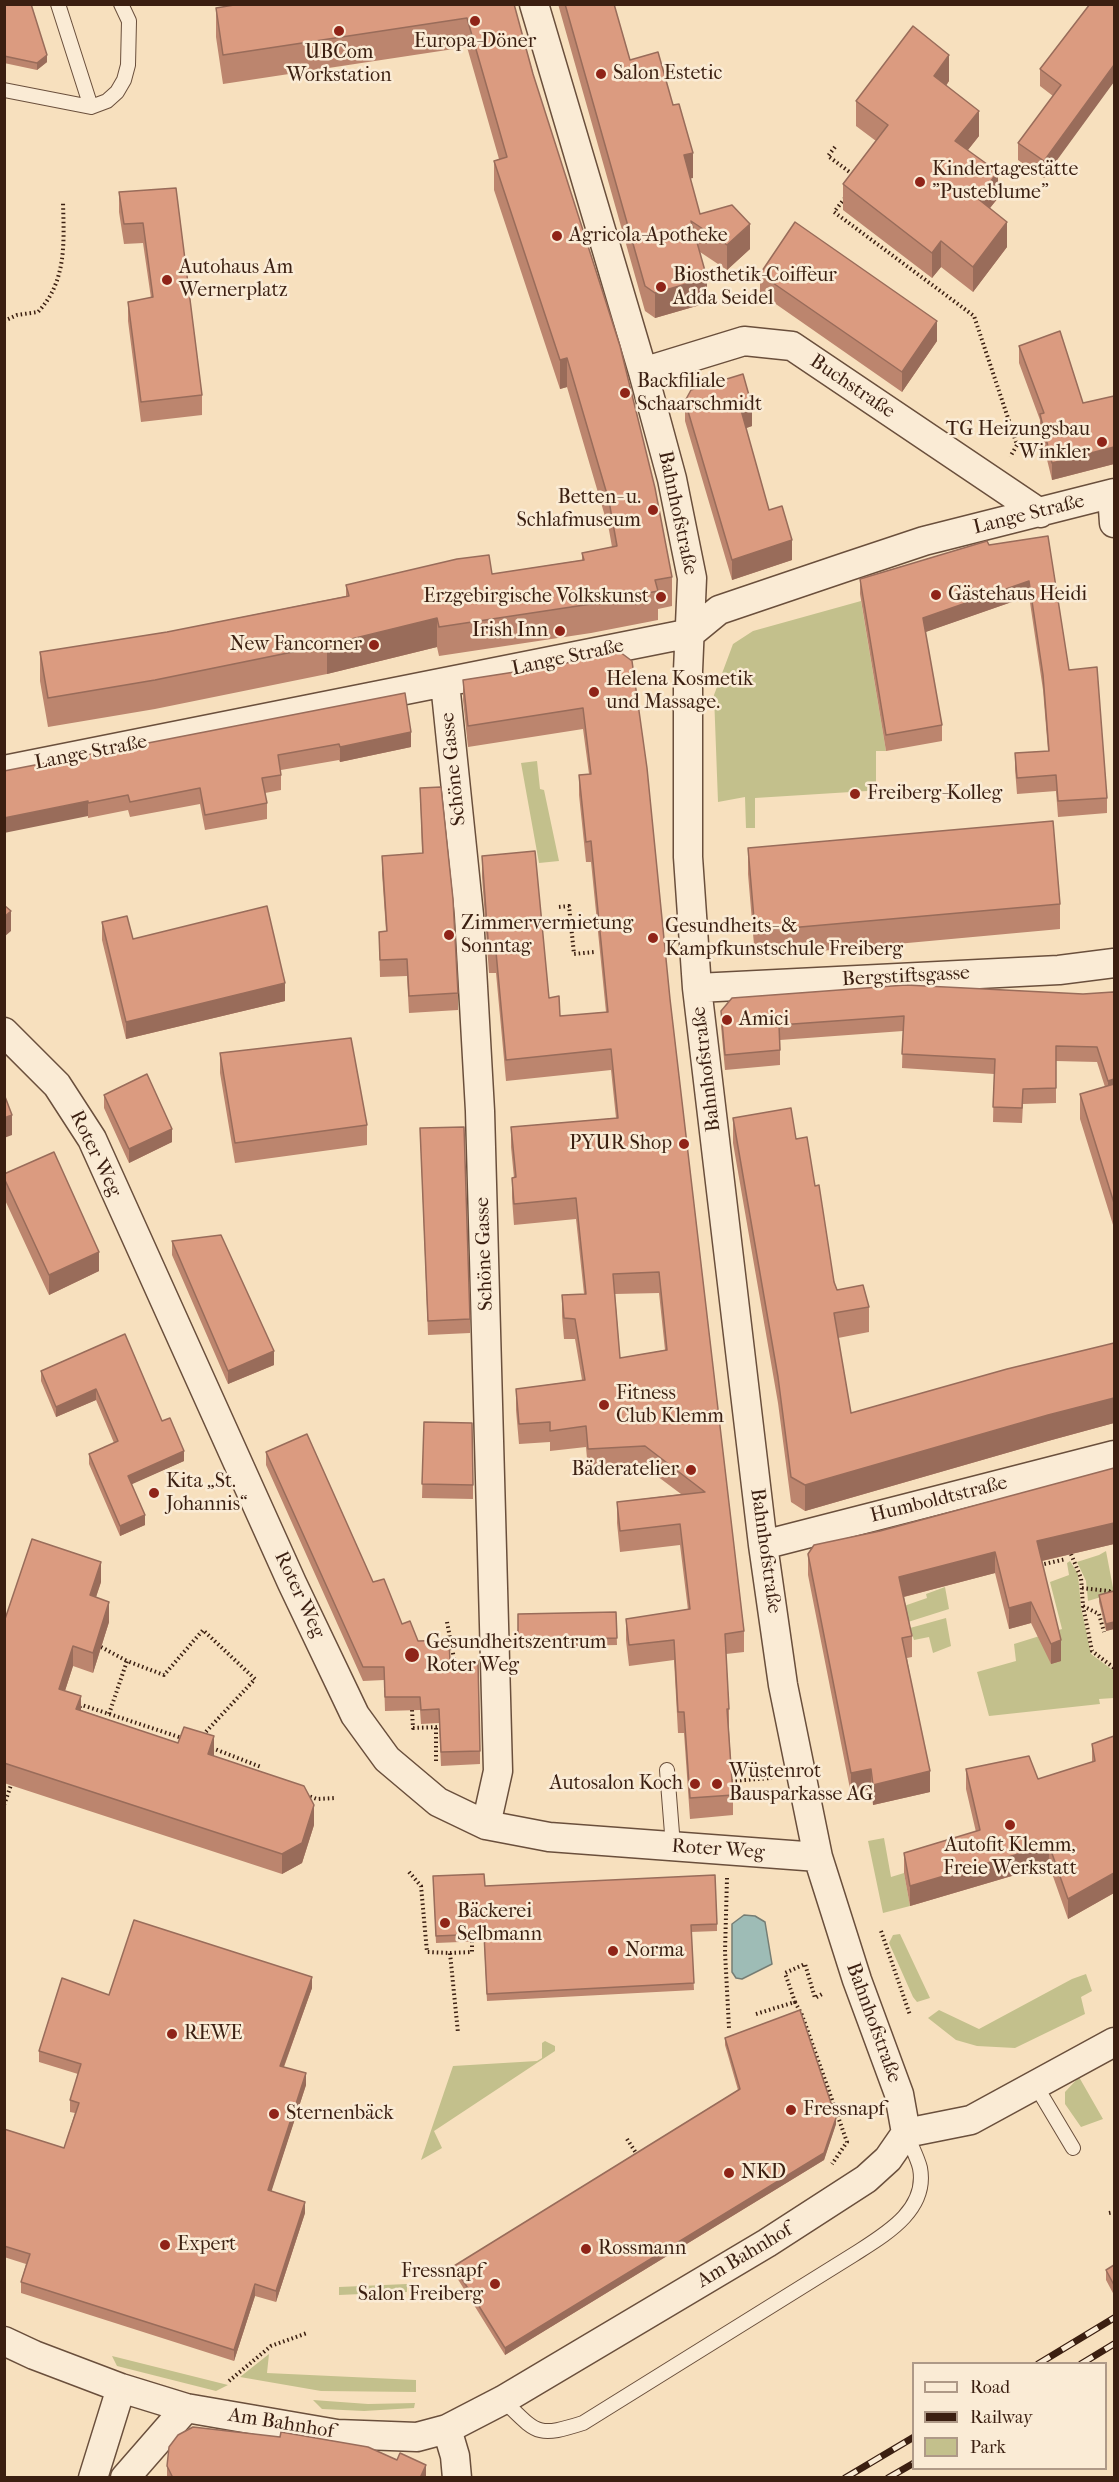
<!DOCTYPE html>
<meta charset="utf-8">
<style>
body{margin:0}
#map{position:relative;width:1119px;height:2482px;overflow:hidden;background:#f7e0be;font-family:"IM FELL French Canon",serif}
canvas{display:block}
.frame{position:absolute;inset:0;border:6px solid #3b1f11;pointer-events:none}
.legend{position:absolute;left:912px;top:2362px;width:195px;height:108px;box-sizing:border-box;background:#faebd5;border:2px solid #ae9987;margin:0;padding:8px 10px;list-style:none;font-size:18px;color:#3b1f11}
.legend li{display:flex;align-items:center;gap:12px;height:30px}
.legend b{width:30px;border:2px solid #ae9987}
</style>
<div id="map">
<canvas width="1119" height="2482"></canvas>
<div class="frame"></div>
<ul class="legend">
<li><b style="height:8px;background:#faebd5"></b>Road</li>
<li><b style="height:8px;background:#3b1f11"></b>Railway</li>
<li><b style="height:16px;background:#c3c08c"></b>Park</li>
</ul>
</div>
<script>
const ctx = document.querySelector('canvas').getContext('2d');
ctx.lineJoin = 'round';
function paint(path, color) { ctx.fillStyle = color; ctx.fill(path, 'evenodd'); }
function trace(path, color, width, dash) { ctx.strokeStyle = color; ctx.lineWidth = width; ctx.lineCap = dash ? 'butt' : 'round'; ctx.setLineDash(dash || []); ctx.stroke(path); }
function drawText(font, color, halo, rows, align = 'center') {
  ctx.font = font + ' "IM FELL French Canon",serif'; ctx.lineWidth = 5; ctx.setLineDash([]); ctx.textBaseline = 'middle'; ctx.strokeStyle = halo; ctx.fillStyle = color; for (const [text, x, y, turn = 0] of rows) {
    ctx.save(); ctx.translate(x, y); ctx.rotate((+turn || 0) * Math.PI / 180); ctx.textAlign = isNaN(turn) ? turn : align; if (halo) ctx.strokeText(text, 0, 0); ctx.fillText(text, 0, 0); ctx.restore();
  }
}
paint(new Path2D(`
 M861 601 886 751H876V784L867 791 755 798V828H746L745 797 718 802 714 695 733 644 753 631Z
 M537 761 540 789 544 790 559 861 539 863 521 763Z
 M1106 1551 1114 1593 1088 1601 1086 1581 1077 1562 1099 1555Z
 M1070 1561 1078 1574 1081 1607 1091 1654 1114 1671V1698L1099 1699 1100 1704 989 1716 977 1672 1016 1661 1014 1644 1062 1629 1050 1582 1069 1575 1067 1563Z
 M945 1587 949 1609 908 1622 904 1606 927 1598 926 1594Z
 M946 1618 951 1646 933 1653 929 1637 914 1640 910 1628Z
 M884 1838 891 1877 904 1873 910 1906 883 1913 868 1841Z
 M900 1934 930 1998 917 2002 913 1997 889 1943 893 1935Z
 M1086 1974 1092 1991 1081 1997 1085 2014 1015 2048 977 2046 956 2040 928 2018 939 2010 979 2029 1072 1979Z
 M545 2041 555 2046V2051L434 2131 442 2148 421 2160 453 2066 537 2061 542 2058V2043Z
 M1079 2077 1103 2119 1081 2127 1065 2104V2092Z
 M407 2284V2292L339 2295V2287Z
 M269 2354 267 2373 416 2380V2392L321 2391 240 2377Z
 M112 2356 228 2385 216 2391 117 2366Z
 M313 2400 368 2404 415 2403 414 2408 364 2411 322 2409Z`), '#c3c08c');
const water = new Path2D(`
 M744 1915 755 1916 765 1922 772 1964 742 1979 736 1978 732 1972V1924Z`);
paint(water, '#9ebcb6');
trace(water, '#767d74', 1.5);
const lane = new Path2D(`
 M58 4 91 107
 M4 90 91 107 107 101 117 92 124 80 128 65 129 21 121 4
 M667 1770 673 1846
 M1036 2086 1073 2148
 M503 2400C537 2433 536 2438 583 2423L853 2255C884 2235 928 2211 920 2168 917 2156 910 2144 906 2133`);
const street = new Path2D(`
 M534 4 643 372 672 479 692 578 688 671V857L697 988 763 1545 783 1685 818 1857 857 1980 899 2094 906 2133
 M643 372 744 341 792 346 1040 513
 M1112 494 1114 523
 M445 683 469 915 480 1111 498 1771 486 1825
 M4 770 691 633 719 610 846 567 924 541 1114 493
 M697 988 1059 970 1114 963
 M4 1032 57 1085 92 1139 292 1583 355 1715 387 1759 438 1802 486 1825 549 1837 818 1857
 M763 1545 1114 1455
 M4 2341 34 2355 121 2388 186 2408 337 2434 417 2437 447 2429 503 2400 767 2243 866 2179 888 2159 906 2133 971 2120 1114 2042
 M447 2429 455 2456 457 2478
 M93 2478 121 2388
 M125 2478 186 2408`);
trace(lane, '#6a4f3c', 16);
trace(street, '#6a4f3c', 31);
trace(new Path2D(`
 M835 147 828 156 855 176
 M845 198 834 212 974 316 1017 445 1010 457
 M4 321 17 315 38 312C67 281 64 242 63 202
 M559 907 569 906 574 954 594 952
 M1071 1554 1081 1578 1083 1606 1092 1651 1114 1668
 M1040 1565 1066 1559
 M1082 1588 1109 1591 1111 1594
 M1083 1606 1099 1614 1104 1632
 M447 1622 455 1664
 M101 1647 127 1661
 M76 1709 82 1705 182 1738
 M412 1710 413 1728 439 1727
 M109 1714 127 1661 164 1675 203 1630 255 1679 202 1736
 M436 1728V1763
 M212 1748 261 1767
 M731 1781 772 1778
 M306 1795 317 1799 335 1798
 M4 1805 11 1785
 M409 1872 421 1886 427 1952 450 1953 458 2033
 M727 1878 725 1952 729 2028
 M881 1931 910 2015
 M450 1953 472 1952V1942
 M795 2002 802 2015 847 2142 832 2164
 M756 2014 795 2002 785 1973 805 1964 815 1998 824 1993
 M627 2139 638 2156
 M1109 2213 1114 2212
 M229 2381 271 2346 307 2333`), '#3b1f11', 4, [1.5, 3]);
trace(lane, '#faebd5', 14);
trace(street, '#faebd5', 28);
const rail = new Path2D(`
 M1038 2364 1114 2318
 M1081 2364 1114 2344
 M845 2478 914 2437
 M888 2478 914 2463`);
trace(rail, '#3b1f11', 7);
trace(rail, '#faebd5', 4.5, [14]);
paint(new Path2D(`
 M4 4 47 62 37 70 4 63Z
 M514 4 672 577V606L658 609V620L591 633 439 656 437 647 327 674 155 709 48 727 40 681V652L167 632 346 596V585L492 574 582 560V553L612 547 609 530 567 387 560 389 494 190V161L499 159 467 47 223 84 216 37V8Z
 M558 4H614L630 60 693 178H690L700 214 750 249 727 270 700 252 707 303 655 318 645 311Z
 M1088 4H1114L1044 178 1018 160V143L1053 96 1040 86V69L1089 5Z
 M949 81 946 86 979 136 968 150 998 198 990 208 1007 247 973 292 941 267 932 278 843 210V184L876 141 856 126V101Z
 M176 188 202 395V415L141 422 128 321V302L151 298 143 243 124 244 119 212V192Z
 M760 274 937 341 902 392 760 293Z
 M1019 346 1083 403 1114 396V464L1052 480 1040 431V420L1019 363Z
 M685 401 752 426 746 428 769 510 792 560 732 580 685 421Z
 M1048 536 1069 670 1107 798V813L1058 817 1056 791 1017 794 1015 769V753L1048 751 1043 690 1029 596 925 632 942 725V741L886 751 860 594V579L989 545Z
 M620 652 670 999 744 1631V1652L726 1654 729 1709V1730L733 1795V1815L690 1819 684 1733H678L674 1660 629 1666 626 1640V1619L688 1610 680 1545 620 1552 617 1523V1502L681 1494 645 1467 588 1470 586 1447 550 1451V1442L519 1444 516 1410V1389L582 1380 575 1339H564L562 1316V1295L584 1294 576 1219 514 1225 512 1198V1178H514L511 1147V1127L616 1118 611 1070 506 1081 496 973H489L482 877V856L549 998 560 1016 606 1012 591 862H586L579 795V775L589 774 583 729 468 747 463 700V680L547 667ZM659 1293 665 1350 620 1358 615 1294Z
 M405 693 411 747 340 762 339 760 281 770V790L265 793 267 803V819L205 830 200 804 130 817 128 810 88 818V816L7 771Z
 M420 788 458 993V1010L409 1013 407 976 380 977 379 932 386 931 382 873V856L422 853Z
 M748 848 1060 904V929L755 957 748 874Z
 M102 922 133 939 285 1001 126 1039 102 940Z
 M1114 993V1228L1080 1119V1094L1105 1087 1097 1062 1056 1061V1103L1023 1104 1022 1123 993 1122 994 1074 902 1068 903 1031 780 1040V1065L725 1070 721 1026V1011L1083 994Z
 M220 1053 367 1125V1145L235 1163 220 1073Z
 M104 1095 172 1142 129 1163 104 1108Z
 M733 1118 796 1139 815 1186 834 1282 837 1290 869 1307V1332L838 1338 851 1413 1114 1343V1423L1048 1441 805 1511 791 1502 778 1403 733 1143Z
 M420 1128 470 1319V1333L428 1335Z
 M4 1174 99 1271 49 1295 4 1198Z
 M172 1241 274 1365 228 1384 172 1255Z
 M125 1334 162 1421 184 1461 131 1484 145 1525 120 1536 89 1464V1454L114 1443 96 1400 56 1417 41 1381V1371Z
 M424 1422 473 1485V1499L422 1498Z
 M266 1452 373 1582 402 1624 418 1641 450 1662 480 1751V1764L441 1766 439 1723 421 1724 420 1710 385 1711 384 1680 363 1681 266 1465Z
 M1114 1468V1544L1042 1561 1061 1661 1051 1664 1031 1623 1009 1629 995 1573 904 1597 912 1636V1657L907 1658 930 1792 873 1805 871 1789 851 1794 808 1575V1554L880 1531Z
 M101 1582 96 1597 109 1622 93 1673 73 1666 65 1691 81 1710 214 1756 314 1825 302 1863 282 1874 4 1783V1622Z
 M1114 1591V1629L1106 1631 1099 1602V1595Z
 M616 1612 617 1645 518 1647V1614Z
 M1114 1736V1893L1068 1919 1049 1865 910 1906 904 1873V1853L976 1832 966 1789V1769L1038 1779 1092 1763V1744Z
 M433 1876 485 1886 717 1924V1931L691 1932 694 1990 487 2001 484 1941 436 1943Z
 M312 1988 284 2067 306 2085 271 2191 305 2213 276 2302 255 2296 234 2361 21 2293V2282L26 2264 4 2257V2129L64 2148 75 2113 70 2112V2100L78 2074 39 2062V2051L109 1995Z
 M725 2038 836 2124 824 2160 505 2355 454 2273V2266L738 2090 725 2045Z
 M1114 2265V2295L1106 2280V2270Z
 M167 2466 426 2478H167Z`), '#bc856e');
paint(new Path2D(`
 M47 55V62L37 70V63Z
 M949 55V81L934 102V76Z
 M1114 65V82L1044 178V161Z
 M979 111V136L955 166V141Z
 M693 153V178L684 180V155Z
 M998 172V198L977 224V198Z
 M1007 222V247L973 292V267Z
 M750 224V249L727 270V245Z
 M941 241V267L932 278V253Z
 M707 278V303L655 318V293Z
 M937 321V341L902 392V372Z
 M567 358V387L560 389V360Z
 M752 406V426L741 430V410Z
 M1114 447V464L1052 480V463Z
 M792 540V560L732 580V560Z
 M1029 581V596L923 633V618Z
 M437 618V647L327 674V645Z
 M411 732V747L340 762V747Z
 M88 801V816L4 833V818Z
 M11 911V931L4 937V917Z
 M285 983V1001L126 1039V1022Z
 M1114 1079V1094L1108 1095V1081Z
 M12 1115V1135L4 1138V1118Z
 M172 1129V1142L129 1163V1149Z
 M99 1252V1271L49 1295V1275Z
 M274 1351V1365L228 1384V1371Z
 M96 1389V1400L56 1417V1407Z
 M1114 1398V1423L1048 1441 805 1511V1485L1048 1415Z
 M184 1451V1461L128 1486V1476Z
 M145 1515V1525L120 1536V1526Z
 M1114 1523V1544L1037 1562V1541Z
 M995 1552V1573L899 1598V1577Z
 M101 1562V1582L90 1615V1595Z
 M109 1602V1622L93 1673V1653Z
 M1031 1602V1623L1009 1629V1608Z
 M1114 1622V1629L1106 1631V1624Z
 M1061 1640V1661L1051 1664V1644Z
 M73 1646V1666L59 1709V1689Z
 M81 1696V1716L76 1709Z
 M214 1736V1756L208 1754Z
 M871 1769V1789L851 1794V1773Z
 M930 1771V1792L873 1805V1785Z
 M314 1805V1825L302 1863 282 1874V1854Z
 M1049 1845V1865L910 1906V1886Z
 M1114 1873V1893L1068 1919V1899Z
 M312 1977V1988L280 2077V2066Z
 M306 2073V2085L268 2202V2190Z
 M836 2118V2124L824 2160 505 2355V2348Z
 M305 2202V2213L276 2302V2291Z
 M255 2284V2296L234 2361V2350Z
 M426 2465V2478H420Z`), '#996c5a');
const building = new Path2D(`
 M4 4H31L47 55 37 63 4 56Z
 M240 4H514L533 74 620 346 655 488 672 577 655 580 658 591 591 604 439 627 437 618 327 645 155 680 48 698 40 652 167 632 349 596 346 585 457 559 489 555 492 574 584 560 582 553 617 546 609 501 567 358 560 360 494 161 507 157 467 18 223 55 216 8Z
 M565 4H614L630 60 658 52 673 105 679 104 693 153 684 155 700 214 732 205 750 224 727 245 691 221 707 278 655 293 645 286Z
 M1090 4H1114V65L1044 161 1018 143 1061 85 1040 69Z
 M913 26 949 55 934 76 979 111 955 141 998 172 977 198 1007 222 973 267 941 241 932 253 843 184 888 125 856 101Z
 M176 188 202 395 141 402 128 302 153 297 143 223 124 224 119 192Z
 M795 222 937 321 902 372 760 274Z
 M1060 331 1083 403 1114 396V447L1052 463 1040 414 1044 413 1019 346Z
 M743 374 752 406 741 410 769 510 782 506 792 540 732 560 685 401 691 390Z
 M1048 536 1069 670 1097 667 1107 798 1058 801 1056 775 1017 778 1015 753 1049 751 1043 675 1029 581 923 618 942 725 886 735 860 579 987 541 989 545Z
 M620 652 632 661 647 768 670 999 744 1631 725 1634 729 1709H727L733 1795 690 1798 684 1712H678L674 1640 629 1645 626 1619 690 1609 680 1524 620 1531 617 1502 705 1492 645 1446 588 1449 586 1426 550 1431V1422L519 1424 516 1389 585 1380 575 1319 564 1318 562 1295 586 1294 576 1198 514 1204 512 1178 516 1177 511 1127 618 1118 611 1049 506 1060 496 952 489 953 482 856 535 851 549 998 559 996 560 1016 608 1012 591 841 586 842 579 775 591 774 583 708 468 726 463 680 547 667ZM659 1272 667 1350 620 1358 613 1274Z
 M405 693 411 732 340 747 339 744 278 755 281 775 262 778 267 803 205 815 200 788 130 802 128 795 88 803V801L4 818V771Z
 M441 787 453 899 458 993 409 996 407 959 380 960 379 932 387 931 382 856 423 853 420 788Z
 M1053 821 1060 904 755 931 748 848Z
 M4 905 11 911 4 917Z
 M267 906 285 983 126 1022 102 922 127 916 133 939Z
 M906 985 1083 994 1113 992 1114 993V1079L1108 1081 1097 1047 1056 1046V1088L1023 1089 1022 1108 993 1107 995 1059 902 1054 904 1016 779 1025 780 1050 725 1055 721 1011 732 998Z
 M351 1038 367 1125 235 1143 220 1053Z
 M147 1074 172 1129 129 1149 104 1095Z
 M1114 1084V1203L1080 1094Z
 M4 1094 12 1115 4 1118Z
 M791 1108 796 1139 807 1137 815 1186 819 1185 834 1282 837 1290 863 1285 869 1307 834 1313 851 1413 1007 1369 1114 1343V1398L1048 1415 805 1485 791 1477 778 1377 733 1118Z
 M464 1127 470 1319 428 1321 420 1128Z
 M54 1152 99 1252 49 1275 4 1178V1174Z
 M221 1235 274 1351 228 1371 172 1241Z
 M125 1334 162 1421 170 1418 184 1451 128 1476 145 1515 120 1526 89 1454 118 1441 96 1389 56 1407 41 1371Z
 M424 1422 472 1423 473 1485 422 1484Z
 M307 1434 373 1582 384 1579 402 1624 410 1621 418 1641 449 1640 450 1662 478 1661 480 1751 441 1752 439 1709 421 1710 420 1697H385L384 1667H363L266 1452Z
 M1114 1468V1523L1037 1541 1061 1640 1051 1644 1031 1602 1009 1608 995 1552 899 1577 912 1636 902 1638 930 1771 873 1785 871 1769 851 1773 808 1554 814 1545 880 1531Z
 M32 1539 101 1562 90 1595 109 1602 93 1653 73 1646 59 1689 81 1696 76 1709 178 1743 184 1727 214 1736 208 1754 304 1786 314 1805 302 1843 282 1854 4 1763V1622Z
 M1114 1591V1622L1106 1624 1099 1595Z
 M616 1612 617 1638 518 1640V1614Z
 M1114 1736V1873L1068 1899 1049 1845 910 1886 904 1853 980 1830 966 1769 1029 1756 1038 1779 1095 1761 1092 1744Z
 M484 1874 485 1886 715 1875 717 1924 691 1925 694 1983 487 1994 484 1934 436 1936 433 1876Z
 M134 1920 312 1977 280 2066 306 2073 268 2190 305 2202 276 2291 255 2284 234 2350 21 2282 30 2254 4 2246V2129L64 2148 79 2103 70 2100 81 2064 39 2051 62 1978 109 1995Z
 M800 2010 836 2118 824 2153 505 2348 454 2266 740 2089 725 2038Z
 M1114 2265V2285L1106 2270Z
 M193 2427 280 2437 281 2432 368 2447 397 2460 400 2453 426 2465 420 2478H173L167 2466 169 2447 178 2435Z`);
paint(building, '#db9b80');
trace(building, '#996c5a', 1.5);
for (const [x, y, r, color] of [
 [475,21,6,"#8f2418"],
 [339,31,6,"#8f2418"],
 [601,74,6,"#8f2418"],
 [920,182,6,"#8f2418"],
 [557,236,6,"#8f2418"],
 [167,280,6,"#8f2418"],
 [661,287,6,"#8f2418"],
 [625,393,6,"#8f2418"],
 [1102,442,6,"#8f2418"],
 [653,510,6,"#8f2418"],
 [936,595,6,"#8f2418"],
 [661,597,6,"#8f2418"],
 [560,631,6,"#8f2418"],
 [374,645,6,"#8f2418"],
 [594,692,6,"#8f2418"],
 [855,794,6,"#8f2418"],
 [449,935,6,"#8f2418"],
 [653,938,6,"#8f2418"],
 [727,1020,6,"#8f2418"],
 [684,1144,6,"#8f2418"],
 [604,1405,6,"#8f2418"],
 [691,1470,6,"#8f2418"],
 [154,1493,6,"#8f2418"],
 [412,1655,8,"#8f2418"],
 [695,1784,6,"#8f2418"],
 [717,1784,6,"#8f2418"],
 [1010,1825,6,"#8f2418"],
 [445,1923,6,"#8f2418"],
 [613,1951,6,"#8f2418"],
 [172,2034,6,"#8f2418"],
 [791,2110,6,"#8f2418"],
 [274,2114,6,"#8f2418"],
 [729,2173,6,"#8f2418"],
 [165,2245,6,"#8f2418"],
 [586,2249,6,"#8f2418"],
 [495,2284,6,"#8f2418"]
]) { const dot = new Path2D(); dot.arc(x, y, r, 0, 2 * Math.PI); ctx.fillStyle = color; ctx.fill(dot); trace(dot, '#faebd5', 2); }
drawText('20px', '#3b1f11', '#faebd5', [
 ["Europa-Döner",475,42,"center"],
 ["UBCom",339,53,"center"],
 ["Workstation",339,76,"center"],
 ["Salon Estetic",613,74],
 ["Kindertagestätte",932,170],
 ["\"Pusteblume\"",932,193],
 ["Agricola-Apotheke",569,236],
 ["Autohaus Am",179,268],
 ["Wernerplatz",179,291],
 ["Biosthetik-Coiffeur",673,276],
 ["Adda Seidel",673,299],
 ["Backfiliale",637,382],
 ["Schaarschmidt",637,405],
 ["TG Heizungsbau",1090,430,"right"],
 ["Winkler",1090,453,"right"],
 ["Betten- u.",641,498,"right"],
 ["Schlafmuseum",641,521,"right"],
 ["Gästehaus Heidi",948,595],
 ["Erzgebirgische Volkskunst",649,597,"right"],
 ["Irish Inn",548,631,"right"],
 ["New Fancorner",362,645,"right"],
 ["Helena Kosmetik",606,680],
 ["und Massage.",606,703],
 ["Freiberg-Kolleg",867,794],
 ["Zimmervermietung",461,924],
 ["Sonntag",461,947],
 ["Gesundheits- &",665,927],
 ["Kampfkunstschule Freiberg",665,950],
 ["Amici",739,1020],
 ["PYUR Shop",672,1144,"right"],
 ["Fitness",616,1394],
 ["Club Klemm",616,1417],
 ["Bäderatelier",679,1470,"right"],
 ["Kita „St.",166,1482],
 ["Johannis“",166,1505],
 ["Gesundheitszentrum",426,1643],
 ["Roter Weg",426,1666],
 ["Wüstenrot",729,1772],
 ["Bausparkasse AG",729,1795],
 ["Autosalon Koch",683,1784,"right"],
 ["Autofit Klemm,",1010,1846,"center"],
 ["Freie Werkstatt",1010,1869,"center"],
 ["Bäckerei",457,1912],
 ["Selbmann",457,1935],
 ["Norma",625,1951],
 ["REWE",184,2034],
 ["Fressnapf",803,2110],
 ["Sternenbäck",286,2114],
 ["NKD",741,2173],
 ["Expert",177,2245],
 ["Rossmann",598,2249],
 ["Fressnapf",483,2272,"right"],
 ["Salon Freiberg",483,2295,"right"]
], 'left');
drawText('20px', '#3b1f11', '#faebd5', [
 ["Buchstraße",852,387,34],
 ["Bahnhofstraße",677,513,78],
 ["Lange Straße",1029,515,-14],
 ["Lange Straße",568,658,-12],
 ["Lange Straße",91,753,-11],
 ["Schöne Gasse",454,769,-96],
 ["Bergstiftsgasse",906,977,-3],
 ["Bahnhofstraße",707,1069,-97],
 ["Roter Weg",95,1154,64],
 ["Schöne Gasse",485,1254,-92],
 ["Humboldtstraße",939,1500,-14],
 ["Bahnhofstraße",765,1551,82],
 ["Roter Weg",299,1595,65],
 ["Roter Weg",718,1850,4],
 ["Bahnhofstraße",873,2023,70],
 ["Am Bahnhof",745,2256,-31],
 ["Am Bahnhof",281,2424,9]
]);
</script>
